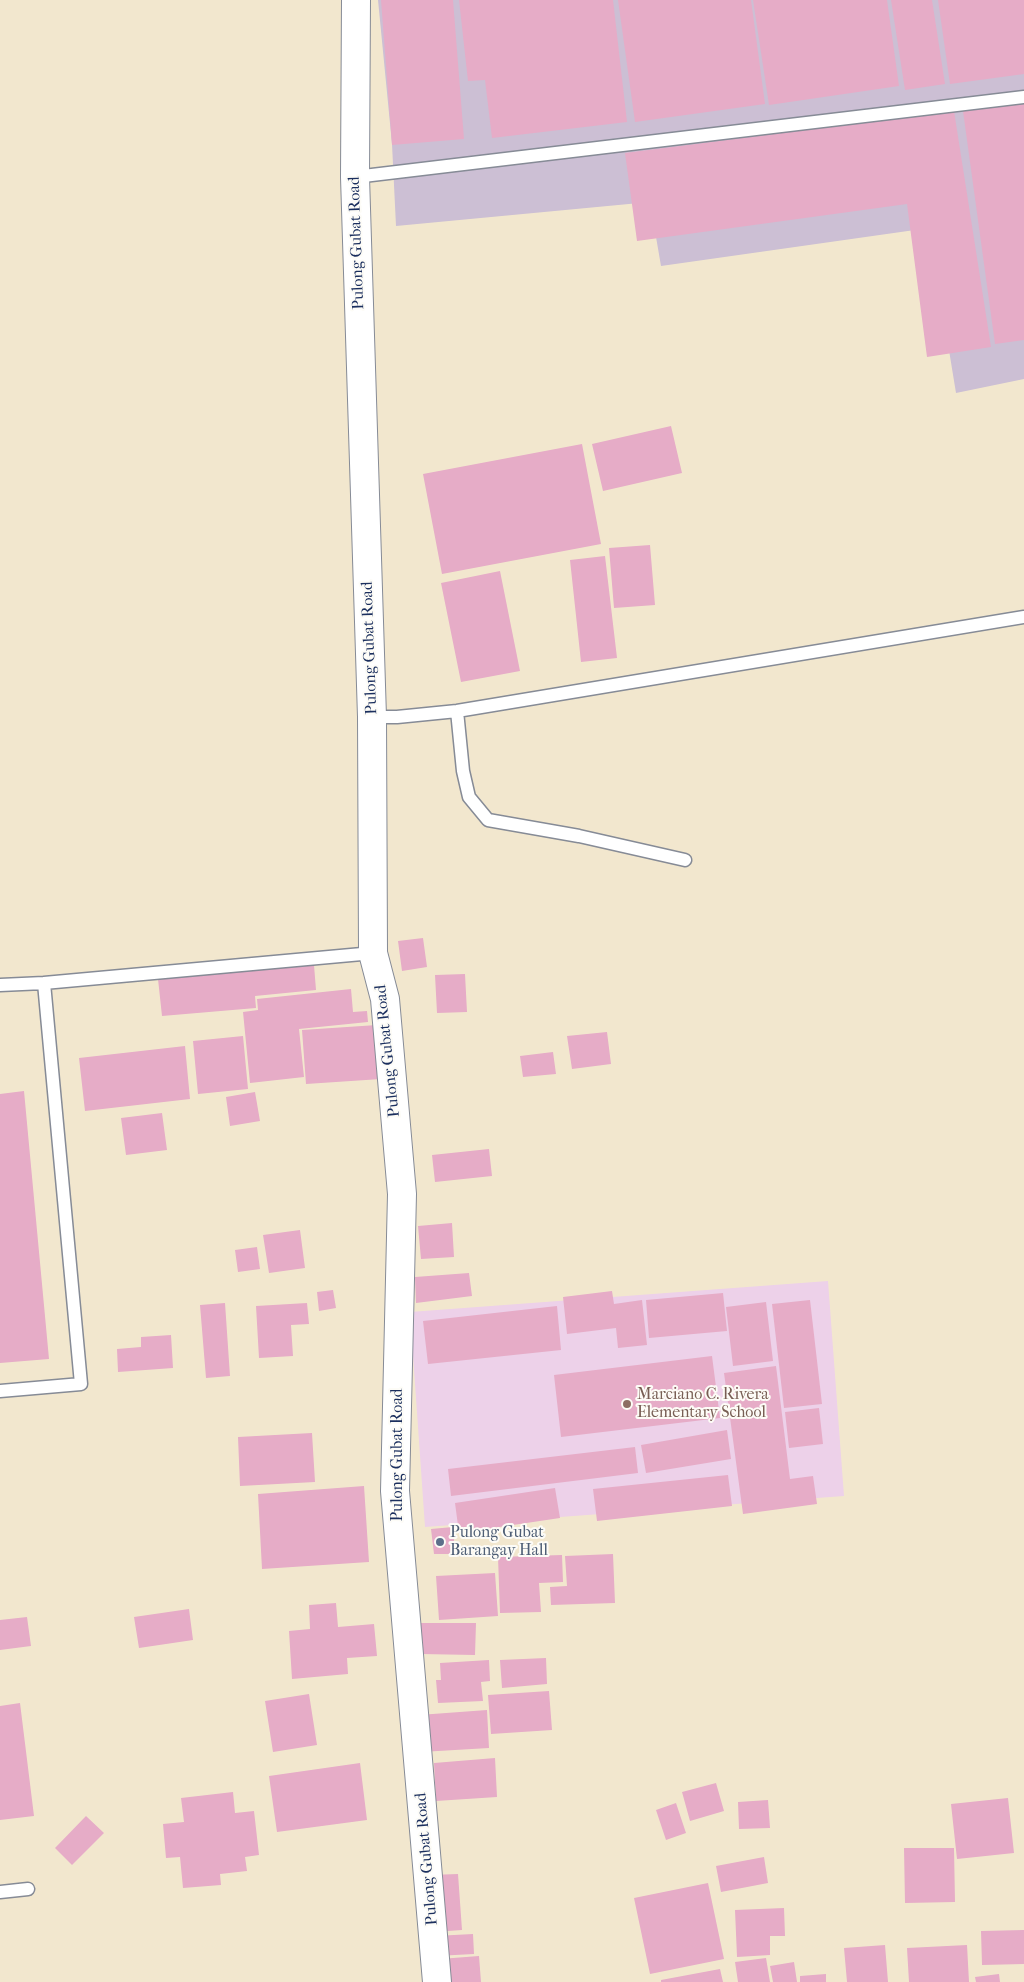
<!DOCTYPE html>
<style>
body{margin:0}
canvas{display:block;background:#f2e7ce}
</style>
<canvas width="1024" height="1982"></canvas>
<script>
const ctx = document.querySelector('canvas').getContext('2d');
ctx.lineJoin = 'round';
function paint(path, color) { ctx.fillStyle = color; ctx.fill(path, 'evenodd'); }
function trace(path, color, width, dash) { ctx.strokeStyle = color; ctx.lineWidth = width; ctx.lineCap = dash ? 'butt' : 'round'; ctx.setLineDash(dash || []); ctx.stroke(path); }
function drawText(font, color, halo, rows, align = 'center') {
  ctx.font = font + ' "IM FELL French Canon",serif'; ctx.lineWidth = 4; ctx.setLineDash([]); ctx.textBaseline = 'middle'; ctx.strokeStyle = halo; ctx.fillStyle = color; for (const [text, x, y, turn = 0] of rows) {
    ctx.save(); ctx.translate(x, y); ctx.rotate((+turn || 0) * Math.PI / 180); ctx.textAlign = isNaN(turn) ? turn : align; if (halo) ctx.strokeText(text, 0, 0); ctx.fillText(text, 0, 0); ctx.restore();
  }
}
paint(new Path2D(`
 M828 1281 844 1496 425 1527 410 1312Z`), '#edd1e9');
paint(new Path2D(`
 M378 0H1024V379L956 393 929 228 661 266 650 202 396 226 392 144Z`), '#ccbfd4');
paint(new Path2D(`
 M381 0H453L464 139 392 145Z
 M459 0H613L627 122 492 138 485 80 468 81Z
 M618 0H751L765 104 635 122Z
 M753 0H887L899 86 769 105Z
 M891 0H932L945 84 905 90Z
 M938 0H1024V74L950 84Z
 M1024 102V340L995 344 963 111Z
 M954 111 991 347 927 357 907 204 637 241 625 153Z
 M671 426 682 473 603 491 592 444Z
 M582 444 601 544 442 574 423 474Z
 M650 545 655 605 614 608 609 548Z
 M605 556 617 658 581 662 570 560Z
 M500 571 520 671 461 682 441 583Z
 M423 938 427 967 402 971 398 941Z
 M314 965 316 990 255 996 256 1008 162 1016 158 979Z
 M465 974 467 1012 437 1013 435 975Z
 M351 989 353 1012 367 1011 368 1022 299 1029 304 1077 250 1083 243 1012 258 1010 257 999Z
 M377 1025 381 1079 306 1084 302 1030Z
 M607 1032 611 1064 572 1069 567 1036Z
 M243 1036 248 1089 198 1094 193 1041Z
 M185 1046 190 1099 85 1111 79 1058Z
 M553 1052 556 1074 523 1077 520 1056Z
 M24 1091 49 1359 0 1363V1094Z
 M255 1092 260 1121 230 1126 226 1097Z
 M162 1113 167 1150 126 1155 121 1118Z
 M489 1149 492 1176 435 1182 432 1155Z
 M452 1223 454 1257 421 1259 418 1226Z
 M300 1230 305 1268 269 1273 263 1235Z
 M257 1247 260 1269 238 1272 235 1250Z
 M469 1273 472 1296 416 1303 415 1277Z
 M333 1290 336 1308 319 1311 317 1292Z
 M612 1291 614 1304 642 1300 647 1345 618 1348 616 1328 567 1334 563 1297Z
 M723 1293 727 1331 649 1338 646 1300Z
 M810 1300 822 1404 784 1408 772 1304Z
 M766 1302 773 1361 733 1366 726 1307Z
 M225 1303 230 1376 206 1378 200 1305Z
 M307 1303 309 1324 291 1325 293 1356 259 1358 256 1306Z
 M557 1306 561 1350 428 1364 423 1321Z
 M171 1335 173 1368 118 1372 117 1349 141 1347V1337Z
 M712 1356 720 1418 561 1437 554 1375Z
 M776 1366 790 1479 813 1476 817 1504 743 1514 724 1373Z
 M819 1408 823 1444 789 1448 785 1412Z
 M727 1430 731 1459 646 1473 641 1445Z
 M312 1433 315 1482 240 1486 238 1437Z
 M635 1447 638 1473 451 1496 448 1469Z
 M728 1475 732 1506 597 1521 593 1489Z
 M364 1486 369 1562 262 1569 258 1494Z
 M555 1488 560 1518 459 1533 455 1503Z
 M453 1527 455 1554H434L431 1529Z
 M613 1554 615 1603 551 1605 550 1587 567 1586 565 1556Z
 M562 1555 563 1582 539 1583 541 1612 500 1613 498 1557Z
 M495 1573 498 1616 439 1620 436 1576Z
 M336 1603 338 1627 374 1624 377 1656 347 1658 348 1674 292 1679 289 1631 310 1629 309 1605Z
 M189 1609 193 1640 139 1648 134 1617Z
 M27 1617 31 1646 0 1650V1620Z
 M421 1623H476L475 1655 420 1654Z
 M546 1658 547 1684 502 1688 500 1660Z
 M489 1660 490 1681 481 1682 483 1701 438 1703 436 1680H441L440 1663Z
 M549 1691 552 1730 491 1734 488 1695Z
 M309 1694 317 1745 273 1752 265 1701Z
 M20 1703 34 1816 0 1820V1706Z
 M487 1710 489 1748 421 1752 419 1715Z
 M495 1758 497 1797 436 1801 434 1763Z
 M360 1763 367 1820 277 1832 269 1776Z
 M716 1783 724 1811 690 1821 682 1792Z
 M233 1792 235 1813 254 1811 259 1855 245 1857 247 1871 220 1874 221 1885 183 1888 180 1857 166 1858 163 1824 184 1822 181 1798Z
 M1008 1798 1014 1853 957 1859 951 1804Z
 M768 1800 770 1828 739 1829 738 1802Z
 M676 1803 686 1833 666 1840 656 1810Z
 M86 1816 104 1833 72 1865 55 1848Z
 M904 1848H954L955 1902 905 1903Z
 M764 1857 768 1883 721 1892 716 1866Z
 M458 1874 462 1930 434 1932 430 1875Z
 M708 1883 724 1959 650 1974 634 1898Z
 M784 1908 785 1936H770V1955L737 1957 735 1910Z
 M1024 1930V1964L982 1965 981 1931Z
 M473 1934 474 1954 436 1956 435 1936Z
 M885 1945 888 1982H847L844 1948Z
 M967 1945 969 1982H909L907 1948Z
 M479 1956 481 1982H441L440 1959Z
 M766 1958 770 1982H738L735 1962Z
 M794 1962 797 1982H773L770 1966Z
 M720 1969 723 1982H661V1980Z
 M826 1974V1982H800V1976Z
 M999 1974 1000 1982H976L975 1977Z`), '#e6acc7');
const lane = new Path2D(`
 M355 177 1024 97
 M457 711 463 771 469 797 488 820 579 836 685 860
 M372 717H397L457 711 1024 617
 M0 985 44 983 373 953
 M0 1391 81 1384 44 983
 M0 1892 28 1889`);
const secondary = new Path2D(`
 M356 0 355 177 372 717 373 953 385 999 402 1194 395 1491 437 1982`);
trace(lane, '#868b96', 15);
trace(secondary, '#868b96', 30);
trace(lane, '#fff', 12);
trace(secondary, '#fff', 28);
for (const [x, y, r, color] of [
 [627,1404,5,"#8d6e63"],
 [440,1542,5,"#5c6f8a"]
]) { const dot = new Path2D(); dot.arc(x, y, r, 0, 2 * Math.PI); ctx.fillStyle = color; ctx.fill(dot); trace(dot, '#fdfcf7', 2); }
drawText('16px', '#1b2f5e', '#fdfcf7', [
 ["Pulong Gubat Road",357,243,-92],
 ["Pulong Gubat Road",370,648,-92],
 ["Pulong Gubat Road",388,1051,-96],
 ["Pulong Gubat Road",398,1455,-90],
 ["Pulong Gubat Road",427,1859,-95]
]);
drawText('16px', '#785e54', '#fdfcf7', [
 ["Marciano C. Rivera",637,1395],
 ["Elementary School",637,1413]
], 'left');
drawText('16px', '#4e5e75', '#fdfcf7', [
 ["Pulong Gubat",450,1533],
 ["Barangay Hall",450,1551]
], 'left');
</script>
